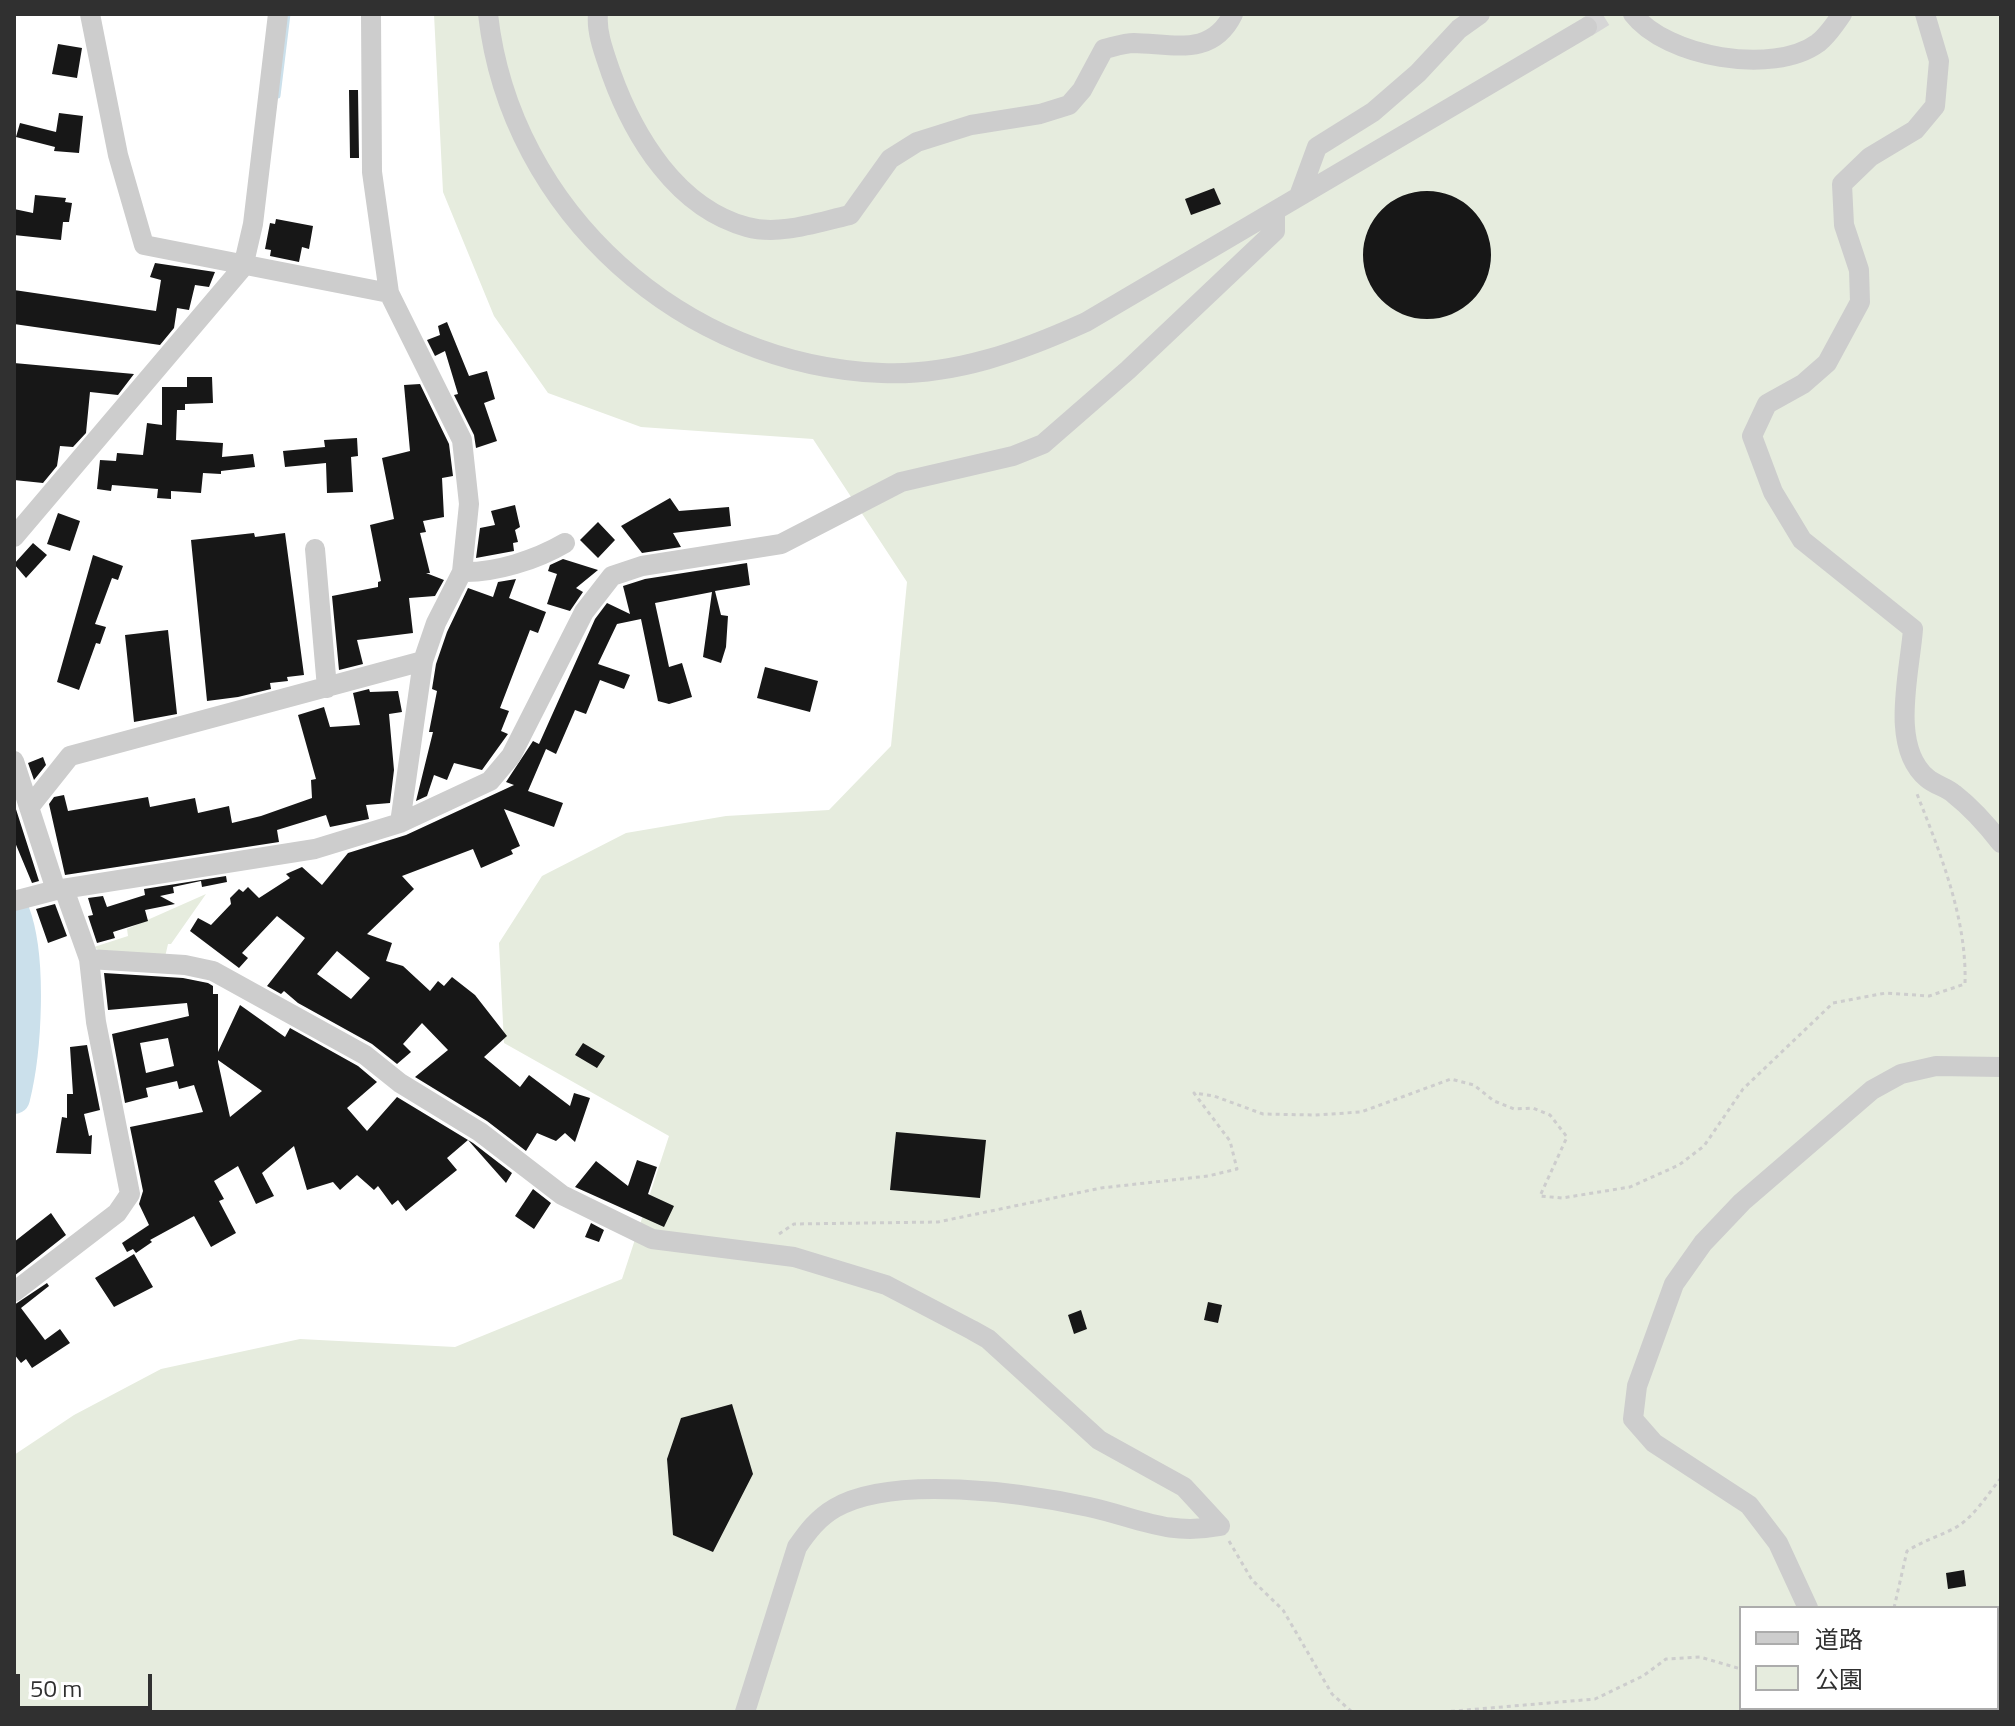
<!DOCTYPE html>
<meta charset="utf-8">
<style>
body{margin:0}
#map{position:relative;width:2015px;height:1726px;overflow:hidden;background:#fff;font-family:"Titillium Web","Noto Sans JP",sans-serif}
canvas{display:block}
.frame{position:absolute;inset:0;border:16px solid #303030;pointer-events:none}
.legend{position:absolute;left:1739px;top:1606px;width:260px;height:104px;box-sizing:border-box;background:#fff;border:2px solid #acacac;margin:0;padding:10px 14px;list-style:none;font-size:24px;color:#303030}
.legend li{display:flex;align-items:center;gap:16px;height:40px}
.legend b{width:40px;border:2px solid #acacac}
.scale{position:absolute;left:16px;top:1674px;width:136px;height:36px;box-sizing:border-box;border:4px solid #303030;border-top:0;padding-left:10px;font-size:24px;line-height:28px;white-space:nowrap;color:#303030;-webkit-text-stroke:6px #fff;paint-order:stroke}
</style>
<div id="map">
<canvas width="2015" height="1726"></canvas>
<div class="frame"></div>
<ul class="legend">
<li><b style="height:10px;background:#cdcdcd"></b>道路</li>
<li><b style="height:22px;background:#e6ecde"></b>公園</li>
</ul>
<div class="scale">50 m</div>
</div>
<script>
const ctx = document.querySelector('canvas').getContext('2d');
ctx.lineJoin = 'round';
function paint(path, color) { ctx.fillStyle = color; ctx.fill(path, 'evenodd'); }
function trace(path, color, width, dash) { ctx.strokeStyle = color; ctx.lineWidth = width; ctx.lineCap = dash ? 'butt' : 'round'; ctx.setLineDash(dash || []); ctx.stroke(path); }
paint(new Path2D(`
 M434 14H2001V1712H14V1455L74 1415 161 1369 300 1339 455 1347 622 1279 669 1136 504 1043 499 943 542 876 626 833 726 816 829 810 891 746 907 582 813 439 641 427 548 393 494 316 443 192ZM1741 1608H1997V1708H1741Z
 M206 894 171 944H168L165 957 103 953 94 947 128 936 127 929Z`), '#e6ecde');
trace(new Path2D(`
 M278 96 288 14`), '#cbe0eb', 5);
trace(new Path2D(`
 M14 913C31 958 26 1050 14 1098`), '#cbe0eb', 32);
paint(new Path2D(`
 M58 44 82 48 77 78 52 74Z
 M349 90H358L359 158H350Z
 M59 113 83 116 79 153 54 151 55 147 16 137 20 123 56 132Z
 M1214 188 1221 204 1191 215 1185 199Z
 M1363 255a64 64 0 1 1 128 0a64 64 0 1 1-128 0Z
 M35 195 66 198 65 202 72 203 69 222H63L61 240 14 235V209L33 213Z
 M276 219 313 226 309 249 302 247 299 262 270 256 271 250 265 249 270 223 275 224Z
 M155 263 215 272 209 287 195 285 189 310 177 308 174 328 160 345 14 324V290L156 311 161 280 150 277Z
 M447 322 469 376 487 371 495 399 484 403 497 441 476 448 474 435 454 395 458 394 445 351 435 356 427 340 440 335 438 326Z
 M14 363 134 374 118 395 90 392 86 433 73 447 60 446 57 466 43 483 14 480Z
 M187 377H212L213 403 185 404V410H177L176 440 223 443 222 457 253 454 255 467 221 471V474L203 473 201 493 171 491V499L157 498 158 489 112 485 111 491 97 489 100 460 116 461 117 453 143 455 147 423 162 425V387H187Z
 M420 384 449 444 453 476 442 478 444 517 423 521 426 532 420 533 430 573H426L444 580 435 596 409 598 413 633 357 640 363 664 339 670 332 596 378 587V582L381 581 370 525 394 519 382 458 410 451 404 385Z
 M357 438 358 456 351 457 353 492 327 493 326 463 285 467 283 451 325 447 324 440Z
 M670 498 679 511 729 507 731 526 673 533 681 547 642 553 621 526Z
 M515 505 520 527 515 530 518 542 513 543 514 551 476 558 480 528 495 525 491 511Z
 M58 513 80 521 70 551 47 544Z
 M598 522 615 540 598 558 580 540Z
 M254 533 255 537 285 533 304 675 287 677 288 681 270 683 271 689 238 697 207 701 191 540Z
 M33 543 47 555 26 578 14 564Z
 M93 555 123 566 118 580 112 578 95 624 106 627 100 644 96 643 79 690 57 682Z
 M563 559 598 570 576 588 583 592 570 611 547 604 557 574 548 571 550 565Z
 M747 563 750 585 715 591 721 615 728 616 726 647 721 663 703 657 712 592 655 603 669 667 682 663 692 697 669 704 658 701 641 619 617 624 598 664 630 675 624 689 600 680 586 714 575 710 556 754 546 749 528 791 563 803 554 827 504 809 520 846 511 850 513 854 481 868 473 849 402 876 414 889 367 934 392 943 386 961 403 966 430 991 438 981 444 986 452 977 475 995 507 1036 484 1057 520 1087 529 1075 570 1106 574 1093 590 1098 575 1142 565 1133 556 1141 537 1133 526 1151 487 1121 415 1077 448 1050 422 1023 403 1044 411 1052 397 1064 372 1044 298 1003 284 991 281 994 267 986 305 938 277 916 242 953 248 958 239 968 190 931 198 918 211 925 231 904 230 898 239 889 243 892 248 887 259 898 290 878 286 874 302 867 322 885 348 853 406 835 514 785 506 782 533 741 539 744 595 619 607 603 630 614 623 586 645 579ZM337 951 370 978 351 999 317 974Z
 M516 579 509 598 546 612 538 633 530 630 500 708 509 711 501 731 508 734 482 770 454 763 447 780 434 775 427 796 416 801 433 732H429L437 691 432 689 436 664 447 632 468 588 493 597 498 582Z
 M168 630 177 714 134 722 125 635Z
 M765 667 818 681 810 712 757 698Z
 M369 689 370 692 398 691 402 712 389 714 394 770 390 803 366 805 369 819 330 827 326 815 277 830 279 842 65 875 49 804 54 797 64 795 68 811 148 797 150 807 195 798 198 813 229 806 232 823 261 816 312 798 311 780 316 779 298 715 324 707 330 727 360 725 353 693Z
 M43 757 46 765 34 780 28 763Z
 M14 803 39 881 32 883 14 840Z
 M226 876 227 882 202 887 201 881 173 887 174 893 160 896 175 904 145 910 148 921 113 932 115 938 97 943 88 916 93 915 88 898 103 896 107 907 145 895 144 889Z
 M55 904 67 936 48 943 36 909Z
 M104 973 183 978 208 983 213 986V994H218V1052L240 1005 285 1037 290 1028 358 1066 377 1082 347 1108 367 1131 397 1097 473 1143 512 1173 506 1183 468 1140 447 1158 457 1170 406 1211 398 1200 392 1205 378 1186 374 1190 357 1175 340 1190 333 1182 307 1190 294 1146 262 1173 274 1196 256 1204 238 1166 214 1181 224 1199 219 1201 236 1233 211 1247 194 1216 150 1240 152 1242 136 1253 133 1249 127 1252 122 1243 149 1225 139 1204 143 1191 130 1127 203 1112 194 1085 179 1089 177 1081 146 1088 148 1097 125 1103 112 1034 189 1016 187 1003 108 1010ZM168 1038 174 1066 146 1073 140 1043ZM218 1060 262 1091 230 1117 218 1062Z
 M583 1043 605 1056 597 1068 575 1055Z
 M87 1045 100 1110 84 1114 89 1136 92 1135 91 1154 56 1153 62 1117 67 1118V1094H73L70 1047Z
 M896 1132 986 1140 980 1198 890 1190Z
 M637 1160 657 1167 648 1194 674 1206 664 1227 575 1187 596 1161 628 1186Z
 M533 1189 551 1203 534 1229 515 1216Z
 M51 1213 66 1235 14 1276V1242Z
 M591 1223 604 1230 599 1242 585 1237Z
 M134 1254 153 1287 114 1307 95 1278Z
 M47 1283 49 1286 21 1308 45 1340 60 1329 70 1343 32 1368 26 1359 21 1363 14 1354V1305Z
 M1208 1302 1222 1305 1218 1323 1204 1320Z
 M1081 1310 1087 1329 1074 1334 1068 1315Z
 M732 1404 753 1474 713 1552 673 1535 667 1459 681 1418Z
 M1964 1570 1966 1586 1948 1589 1946 1573Z`), '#171717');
trace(new Path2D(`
 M1587 27 1608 14`), '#d6d6d6', 20, [20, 10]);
trace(new Path2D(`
 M779 1234 794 1224 938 1222 1101 1188 1208 1176 1237 1169 1230 1141 1194 1093 1214 1096 1263 1114 1315 1115 1361 1112 1451 1079 1474 1085 1494 1101 1514 1109 1533 1108 1550 1115 1567 1137 1540 1196 1562 1198 1630 1187 1679 1165 1704 1146 1743 1089 1833 1003 1886 993 1929 996 1965 984C1967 919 1941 855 1917 794
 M1229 1541 1252 1580 1283 1610 1332 1694 1352 1712
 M1894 1608 1907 1551C1923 1541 1937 1537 1953 1529 1973 1519 1987 1495 2001 1478
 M1443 1712 1595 1699 1643 1676 1666 1659 1700 1657 1741 1669`), '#cdcdcd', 3, [4, 4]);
trace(new Path2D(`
 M90 14 118 155 144 245 389 293
 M371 14 372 172 389 293 462 440 469 504 462 572 436 623 423 661 400 823
 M488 14C510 212 684 366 882 373 954 376 1022 351 1086 322L1587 27
 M598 14C596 33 605 55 611 73 634 137 677 208 747 227 780 236 818 222 850 215L890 159 917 142 971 125 1040 114 1069 105 1082 90 1104 49C1113 47 1124 43 1134 43 1174 44 1212 57 1233 14
 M1633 14C1666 57 1773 76 1818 43 1827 36 1836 23 1842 14
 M1925 14 1939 61 1935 106 1915 130 1870 157 1842 184 1844 225 1859 270 1860 302 1827 363 1803 384 1767 404 1752 436 1773 492 1802 540 1913 629C1910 672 1889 746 1927 778 1935 785 1946 787 1954 794 1972 808 1987 825 2001 843
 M1299 196 1317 147 1373 112 1418 73 1459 29 1480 14
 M14 537 243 267 253 224 278 14
 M315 549 327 688
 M462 572C495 573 536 560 565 543
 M14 761 56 890
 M31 805 70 756 423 661
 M14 901 56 890 315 849 400 823 490 781 511 756 584 612 612 576 642 566 781 544 901 482 1013 456 1043 444 1128 370 1275 231V212
 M89 959 185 965 213 971 365 1055 400 1083 480 1132 562 1195 652 1239 794 1257 886 1285 972 1330 988 1339 1099 1440 1184 1487 1220 1526
 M14 1292 117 1213 130 1194 96 1022 89 959 64 889
 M1808 1608 1778 1543 1749 1505 1654 1443 1633 1419 1637 1386 1674 1284 1703 1243 1742 1202 1872 1090 1901 1074 1936 1066 2001 1067
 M745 1712 797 1547C808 1531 818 1518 835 1508 893 1474 1025 1493 1089 1507 1139 1518 1167 1536 1220 1526
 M1963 1712H1977`), '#cdcdcd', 20);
</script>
